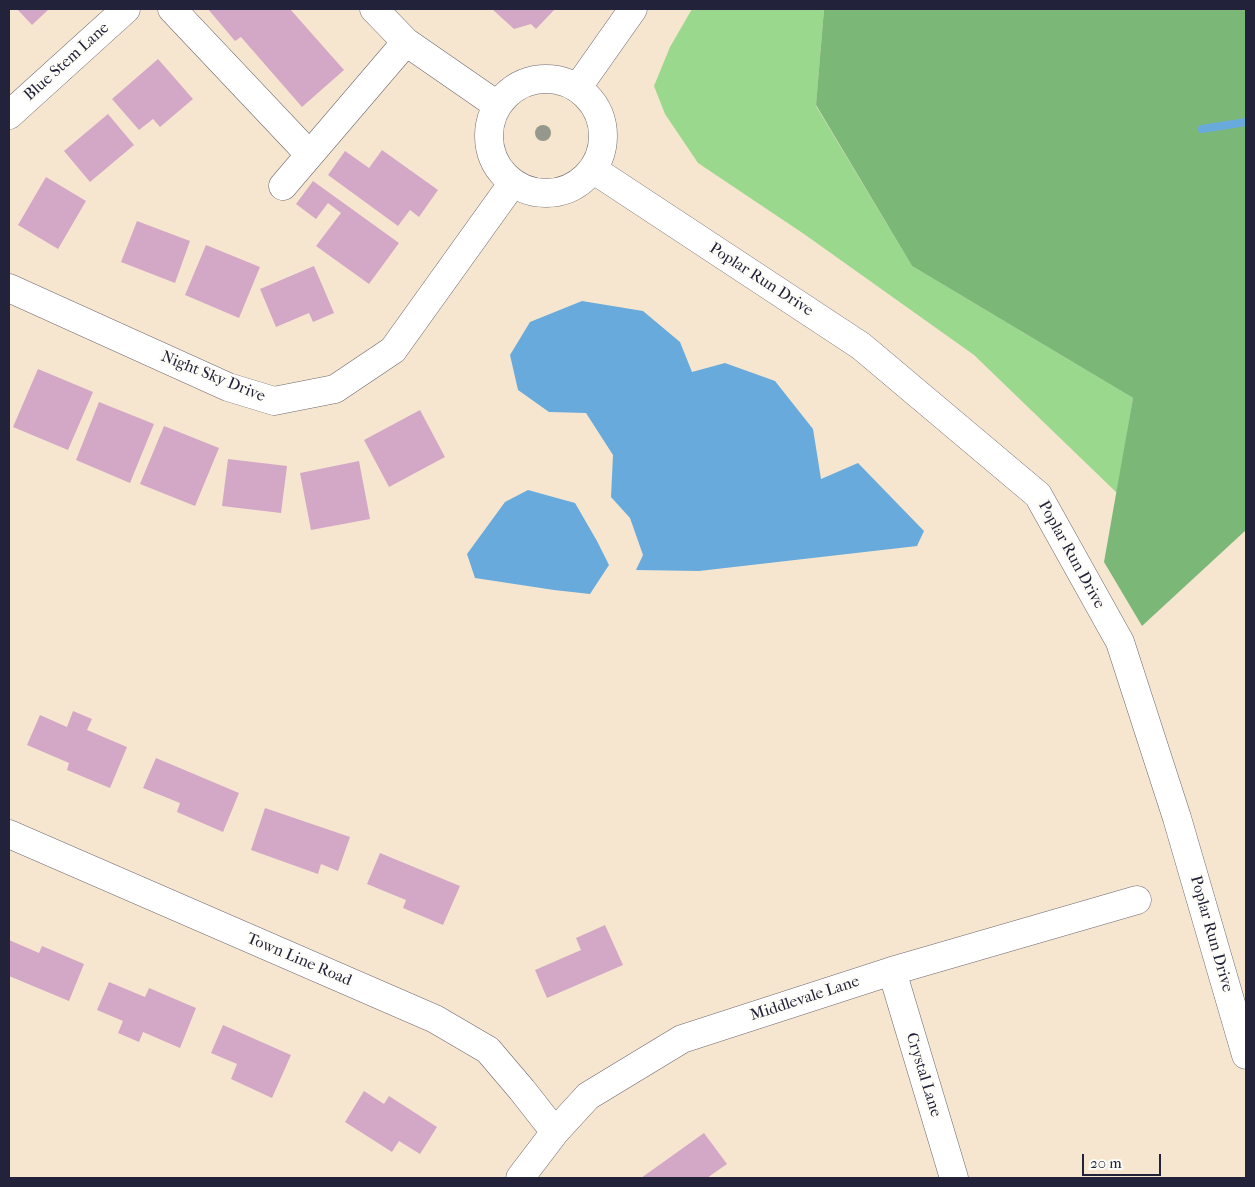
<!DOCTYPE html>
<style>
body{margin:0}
#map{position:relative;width:1255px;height:1187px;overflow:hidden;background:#f6e6cf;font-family:"IM FELL French Canon",serif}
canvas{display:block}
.frame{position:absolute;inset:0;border:10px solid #22223b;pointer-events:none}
.scale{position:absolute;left:1082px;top:1154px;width:79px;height:22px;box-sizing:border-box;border:2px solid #22223b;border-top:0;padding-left:6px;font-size:15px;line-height:18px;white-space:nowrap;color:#22223b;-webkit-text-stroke:4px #fdfcf7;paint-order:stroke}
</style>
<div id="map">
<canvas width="1255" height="1187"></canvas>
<div class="frame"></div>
<div class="scale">20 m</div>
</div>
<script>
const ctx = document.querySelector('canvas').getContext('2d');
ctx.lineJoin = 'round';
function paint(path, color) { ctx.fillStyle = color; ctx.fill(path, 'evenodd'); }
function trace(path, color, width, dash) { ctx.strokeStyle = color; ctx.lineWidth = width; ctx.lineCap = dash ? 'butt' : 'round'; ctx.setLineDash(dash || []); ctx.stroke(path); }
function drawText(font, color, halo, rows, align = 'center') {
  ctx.font = font + ' "IM FELL French Canon",serif'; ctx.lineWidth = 5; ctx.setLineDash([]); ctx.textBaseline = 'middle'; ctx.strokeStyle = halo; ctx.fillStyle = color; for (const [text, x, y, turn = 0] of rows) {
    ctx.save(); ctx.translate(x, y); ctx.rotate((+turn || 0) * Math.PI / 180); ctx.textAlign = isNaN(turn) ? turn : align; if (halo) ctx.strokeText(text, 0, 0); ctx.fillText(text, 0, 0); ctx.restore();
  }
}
paint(new Path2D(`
 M692 9H824L816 106 912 266 1133 398 1117 493 974 355 804 234 698 163 665 114 654 86 670 47Z`), '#9ad88d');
paint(new Path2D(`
 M824 9H1246V530L1142 626 1104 562 1133 398 912 266 816 105Z`), '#7bb878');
paint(new Path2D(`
 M582 301 643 311 680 342 692 372 725 363 775 381 813 429 821 479 858 463 924 531 917 546 699 571 636 570 643 555 630 518 611 497 613 455 586 413 549 412 518 390 510 355 530 322Z
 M528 490 575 503 597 541 609 565 590 594 554 590 475 578 467 554 505 502Z`), '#68aadc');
trace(new Path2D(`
 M1202 129 1246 122`), '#68aadc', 8);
paint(new Path2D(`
 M17 9H49L32 25Z
 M208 9H290L344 70 302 107 241 37 235 41Z
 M492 9H555L536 29 531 24 514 29Z
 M158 59 193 99 160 127 153 119 139 130 112 99Z
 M108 114 134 145 90 182 64 151Z
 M382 150 438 190 419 217 410 210 398 226 328 175 345 151 369 168Z
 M46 177 86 201 58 249 18 225Z
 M313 181 399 243 369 284 316 246 341 213 328 203 316 219 296 204Z
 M137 221 190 241 175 283 121 262Z
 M206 245 260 267 239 318 185 295Z
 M314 266 334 313 313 322 309 313 276 327 260 289Z
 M38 369 93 392 68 450 13 427Z
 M99 402 154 424 130 483 76 460Z
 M420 410 445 457 389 487 364 440Z
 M164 426 219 448 195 506 140 484Z
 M228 459 287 466 281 513 222 506Z
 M359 461 370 519 311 530 300 473Z
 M73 711 92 719 87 730 127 747 110 788 67 770 69 763 27 745 40 715 67 727Z
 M156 758 239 793 223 832 177 812 180 803 143 788Z
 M265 808 350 837 338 871 321 864 318 874 251 850Z
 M380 853 460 886 443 925 403 908 406 900 367 884Z
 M605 925 623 965 547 998 535 970 581 950 576 938Z
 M9 940 39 953 42 946 84 964 69 1001 9 976Z
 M109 982 145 997 149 988 196 1008 180 1048 143 1032 139 1042 118 1033 123 1021 97 1010Z
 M223 1025 291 1055 272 1098 231 1079 237 1064 211 1053Z
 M364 1091 384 1104 389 1096 437 1127 420 1154 399 1141 392 1152 345 1122Z
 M704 1133 727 1164 707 1178H641Z`), '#d3a8c6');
const minor = new Path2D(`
 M172 9 309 154
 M374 9 406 42 497 105
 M489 136a57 57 0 1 1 114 0a57 57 0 1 1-114 0Z
 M578 87 633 9
 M9 115 126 9
 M594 170 861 346 1038 495 1120 642 1177 818 1246 1055
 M283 186 406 42
 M9 288 228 387 274 401 335 389 393 350 512 184
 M9 834 435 1019 488 1050 522 1090 555 1132
 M892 971 954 1178
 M520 1178 555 1132 588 1096 682 1039 892 971 1137 900`);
trace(minor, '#6c676f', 29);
trace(minor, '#fff', 28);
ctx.fillStyle = '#95988b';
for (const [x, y] of [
 [543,133]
]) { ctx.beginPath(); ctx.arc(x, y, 8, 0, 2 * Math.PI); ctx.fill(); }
drawText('16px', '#22223b', '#fdfcf7', [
 ["Blue Stem Lane",67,62,-42],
 ["Poplar Run Drive",761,280,33],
 ["Night Sky Drive",213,377,22],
 ["Poplar Run Drive",1071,555,61],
 ["Poplar Run Drive",1211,934,74],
 ["Town Line Road",299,960,23],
 ["Middlevale Lane",805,999,-18],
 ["Crystal Lane",923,1075,73]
]);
</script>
